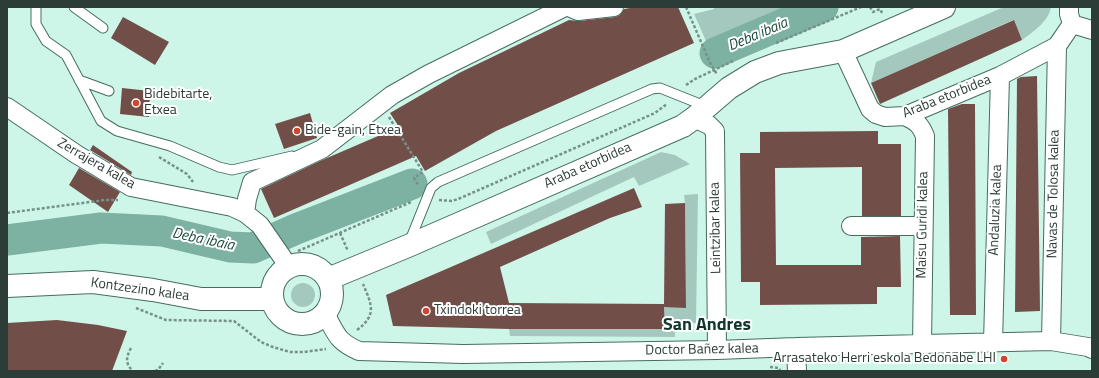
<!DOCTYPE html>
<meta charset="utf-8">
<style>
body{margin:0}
#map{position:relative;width:1099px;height:378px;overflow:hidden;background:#cdf6e9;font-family:"Titillium Web",sans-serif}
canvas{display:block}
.frame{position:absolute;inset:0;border:8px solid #2c3c37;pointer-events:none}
</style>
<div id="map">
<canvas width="1099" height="378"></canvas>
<div class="frame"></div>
</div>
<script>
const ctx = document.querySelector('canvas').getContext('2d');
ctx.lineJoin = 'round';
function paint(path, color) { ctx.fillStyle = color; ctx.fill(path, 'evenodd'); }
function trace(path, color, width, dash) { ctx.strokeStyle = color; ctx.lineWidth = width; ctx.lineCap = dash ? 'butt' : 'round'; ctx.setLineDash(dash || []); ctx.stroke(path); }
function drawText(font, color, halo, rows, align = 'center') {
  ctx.font = font + ' "Titillium Web",sans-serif'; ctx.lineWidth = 4; ctx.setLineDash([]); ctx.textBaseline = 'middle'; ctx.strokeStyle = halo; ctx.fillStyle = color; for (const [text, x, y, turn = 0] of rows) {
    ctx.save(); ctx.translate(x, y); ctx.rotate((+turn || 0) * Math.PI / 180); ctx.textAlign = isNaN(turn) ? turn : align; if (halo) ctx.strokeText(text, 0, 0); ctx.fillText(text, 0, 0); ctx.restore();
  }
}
paint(new Path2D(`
 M714 7H785L706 41 694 14 714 9Z
 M1004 7H1051C1049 21 1033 32 1022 40L1013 20 871 83 876 62Z
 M661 152 675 155 690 164 639 186 634 177 491 244 486 232Z
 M698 194 696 323 675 324V337L510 336 509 329H665L664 307H686L685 203 684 195Z
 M291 295a12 12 0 1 1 24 0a12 12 0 1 1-24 0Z`), '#a4c8bd');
trace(new Path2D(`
 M715 53 823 7
 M7 240 101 228 162 231 230 247 253 248 296 229 412 184`), '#7db1a2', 31);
paint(new Path2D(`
 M636 7H678L694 43 496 131 425 171 416 156 274 218 261 189 320 161 399 127 390 113 459 73 569 20 579 21 615 17 620 15 624 9Z
 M123 17 169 42 155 65 111 38Z
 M1014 20 1022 40 880 104 871 83Z
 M1037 76 1040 311 1015 312 1017 79 1021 77Z
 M122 88 150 91 149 117 120 114Z
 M962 104H975L976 315H950L948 109Z
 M310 113 317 138 284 149 275 124Z
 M878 131V144H901V216H862V167L775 168 776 265H861V237L900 236 901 287H877V304L760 305V282H741L740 153H760V132Z
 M93 145 132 172 131 175 90 150Z
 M79 168 120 192 108 212 69 185Z
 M634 188 642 207 610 218 500 267 509 303 664 304 665 204 685 203 686 308 664 307 665 329H509L393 326 386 295Z
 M57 320 98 325 127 331 112 371H7V323Z`), '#714f48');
const service = new Path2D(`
 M36 7V24L46 41 66 55 101 121 117 131 170 146 219 167 232 170 292 156
 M74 7 103 28
 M79 80 109 91
 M409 243 431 188 438 182 652 89 660 88 705 106`);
const minor = new Path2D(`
 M569 7 578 11 614 7
 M1069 7V14L1072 24
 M1072 24 1092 30
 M843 51 870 109 876 114 885 117 905 116 1000 76 1057 46 1072 24
 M7 107 76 154 131 187 232 207 245 213 260 225 289 267
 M905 116C917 122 920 124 925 136L922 344
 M694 118 709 125 715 131 717 350
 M245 213 247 199 252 182 322 149 392 95 429 74 565 7
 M851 226H923
 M325 314C337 334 336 341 359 351L463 354 717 350 796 347 1051 341 1088 347 1092 349
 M1051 341 1057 46
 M993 343 1000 76
 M796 347 797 371`);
const tertiary = new Path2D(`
 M272 294a30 30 0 1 1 60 0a30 30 0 1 1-60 0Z
 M328 279 408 246 683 126 694 118 729 88 755 72 779 63 843 51 944 7
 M7 286 93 282 153 290 201 299H272`);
trace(service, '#466c61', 11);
trace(minor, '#466c61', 20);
trace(tertiary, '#466c61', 24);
trace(new Path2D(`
 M686 7 711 65 717 74
 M870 7 873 12 880 9 882 13
 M776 43 861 7
 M686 85 695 79 733 61
 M389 117 423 172 414 178 419 186
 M159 157 187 174 193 182
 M439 200 452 201 458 199 655 113 667 104
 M7 213 105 200H118
 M340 233 348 251
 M298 251 411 202
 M136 308 166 320 234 321 261 342 273 347 290 352H304L326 349
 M357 330C377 315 372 305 363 284
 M131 348C126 357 125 364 133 371
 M770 367 779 368 780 370
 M155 371 158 370 163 363`), '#769189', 2.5, [3, 2]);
trace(service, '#fff', 9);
trace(minor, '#fff', 18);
trace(tertiary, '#fff', 22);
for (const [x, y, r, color] of [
 [136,103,4,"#d0452e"],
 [297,131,4,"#d0452e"],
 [426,311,4,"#d0452e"],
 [1004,359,4,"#d0452e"]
]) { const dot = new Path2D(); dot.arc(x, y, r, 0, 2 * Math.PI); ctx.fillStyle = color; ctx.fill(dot); trace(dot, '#fff', 1.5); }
drawText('14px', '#2c3c37', '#fff', [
 ["Bidebitarte,",144,95],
 ["Etxea",144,111],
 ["Bide-gain, Etxea",305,131],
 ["Txindoki torrea",434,311],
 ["Arrasateko Herri eskola Bedoñabe LHI",996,359,"right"]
], 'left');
drawText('14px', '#2c3c37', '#fff', [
 ["Araba etorbidea",947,97,-22],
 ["Zerrajera kalea",96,164,30],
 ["Araba etorbidea",588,166,-24],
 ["Navas de Tolosa kalea",1054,194,-89],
 ["Andaluzia kalea",996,210,-88],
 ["Maisu Guridi kalea",923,225,-89],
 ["Leintzibar kalea",716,228,-91],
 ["Kontzezino kalea",140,290,8],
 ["Doctor Bañez kalea",702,350,-1]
]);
drawText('italic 15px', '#1b493d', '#fff', [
 ["Deba ibaia",758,35,-23],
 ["Deba ibaia",203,240,12]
]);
drawText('bold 18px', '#10362d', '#fff', [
 ["San Andres",707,326]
]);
</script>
